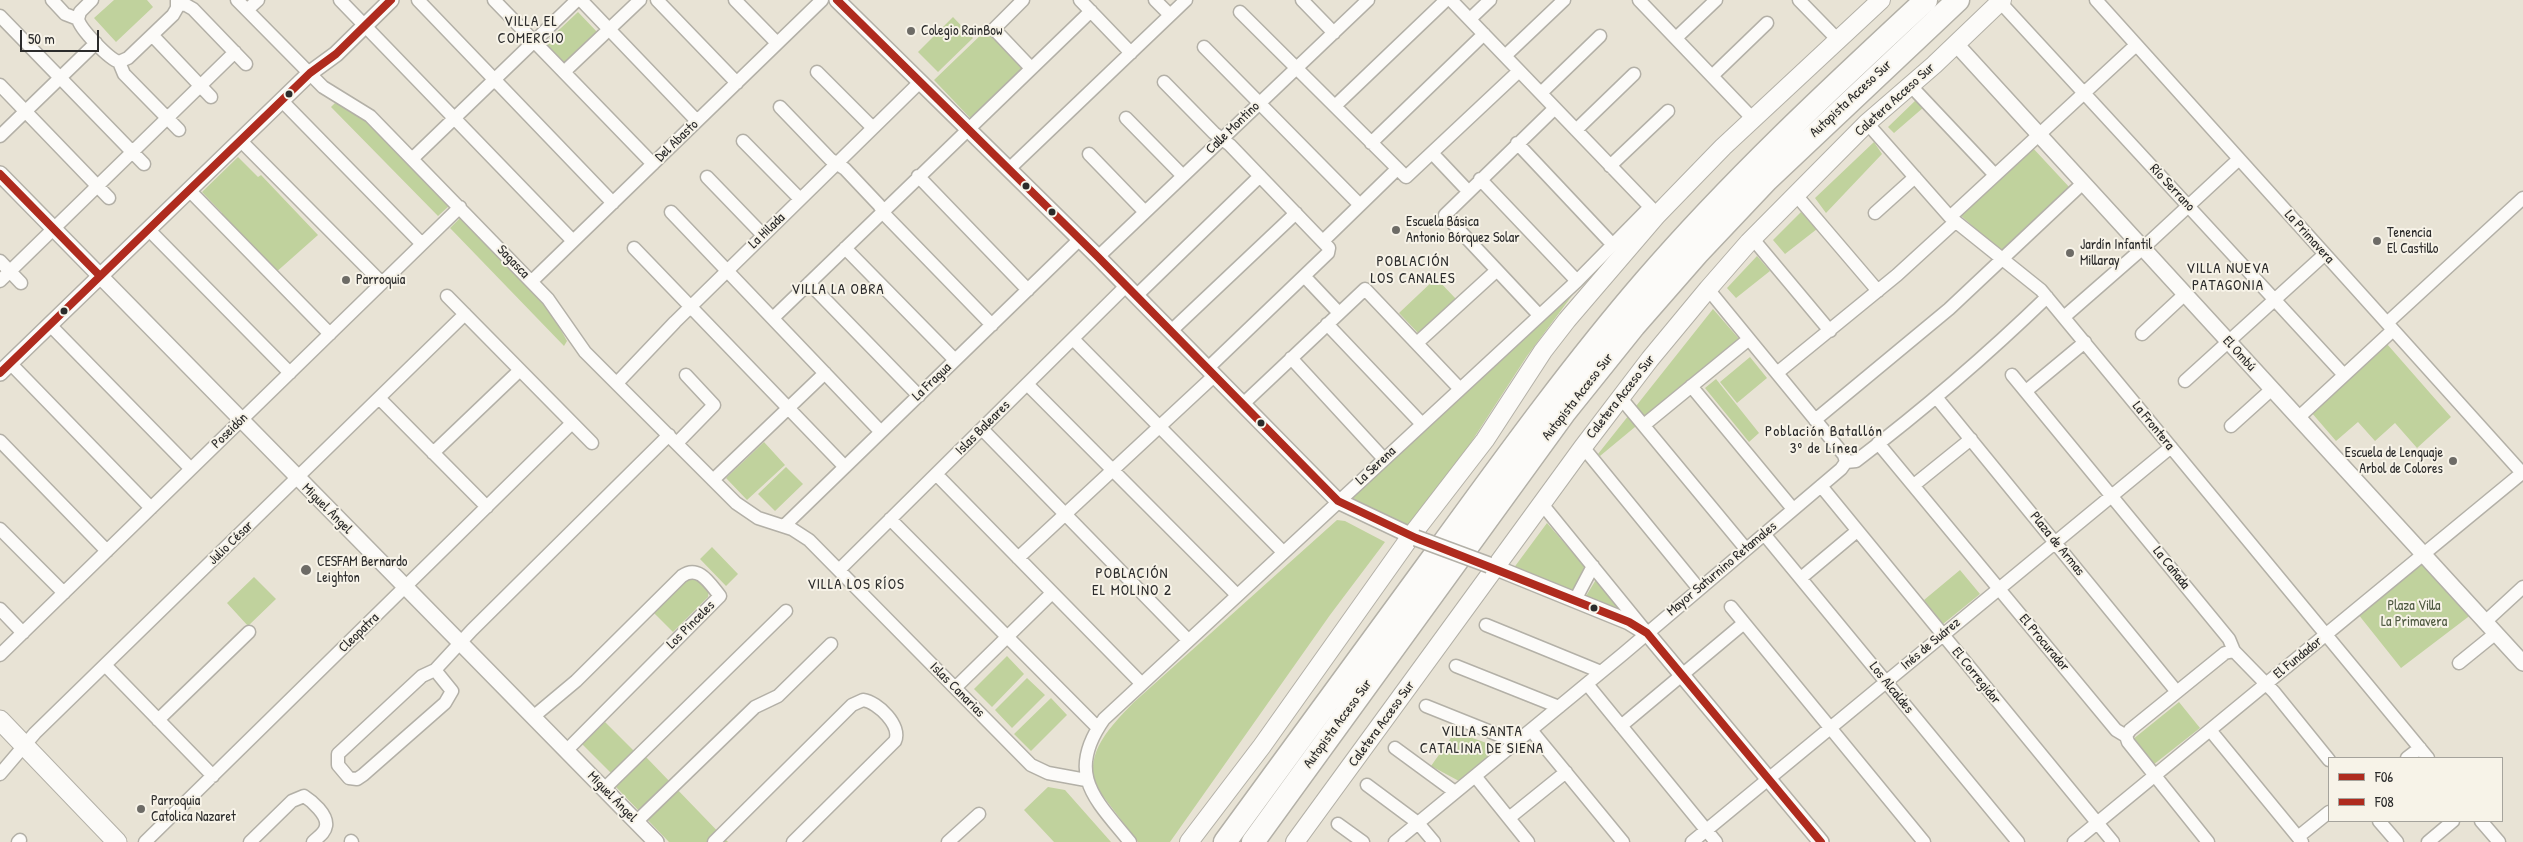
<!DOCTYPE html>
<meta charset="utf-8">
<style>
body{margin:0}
#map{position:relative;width:2523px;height:842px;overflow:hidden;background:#e8e3d5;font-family:"Patrick Hand",sans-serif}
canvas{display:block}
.legend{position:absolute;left:2328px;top:757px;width:175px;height:65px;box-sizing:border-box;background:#f7f3e8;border:1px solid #a5a39c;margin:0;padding:6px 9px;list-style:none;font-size:15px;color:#2b2b2b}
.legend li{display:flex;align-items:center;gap:10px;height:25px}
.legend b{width:25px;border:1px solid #a5a39c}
.scale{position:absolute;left:20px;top:30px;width:79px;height:22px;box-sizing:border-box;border:2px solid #2b2b2b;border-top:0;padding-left:6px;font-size:15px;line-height:18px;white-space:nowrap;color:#2b2b2b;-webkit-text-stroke:4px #f7f3e8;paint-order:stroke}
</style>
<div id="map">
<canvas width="2523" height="842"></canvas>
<ul class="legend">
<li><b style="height:6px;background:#af2b1e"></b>F06</li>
<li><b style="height:6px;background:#af2b1e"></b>F08</li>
</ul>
<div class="scale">50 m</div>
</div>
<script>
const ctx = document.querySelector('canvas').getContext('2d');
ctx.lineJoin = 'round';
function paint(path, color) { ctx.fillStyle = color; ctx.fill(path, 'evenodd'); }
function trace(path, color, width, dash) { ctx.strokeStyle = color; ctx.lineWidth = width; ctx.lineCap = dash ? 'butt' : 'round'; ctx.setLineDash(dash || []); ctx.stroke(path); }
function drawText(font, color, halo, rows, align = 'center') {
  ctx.font = font + ' "Patrick Hand",sans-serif'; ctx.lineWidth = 4; ctx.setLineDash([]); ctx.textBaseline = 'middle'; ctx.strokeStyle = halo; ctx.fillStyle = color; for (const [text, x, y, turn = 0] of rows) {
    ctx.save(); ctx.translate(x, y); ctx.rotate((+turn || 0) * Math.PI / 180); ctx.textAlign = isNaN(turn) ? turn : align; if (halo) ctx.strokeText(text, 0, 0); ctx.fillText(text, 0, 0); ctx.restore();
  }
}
paint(new Path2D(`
 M114 0H147L153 7 116 42 94 18Z
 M578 12 598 33 565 64 545 43Z
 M953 17 973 38 938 72 918 52Z
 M986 30 1025 72 973 121 934 80Z
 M1916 100 1924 107 1894 133 1888 127Z
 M335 103 359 113 449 206 438 216 331 107Z
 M1874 142 1882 154 1826 213 1815 198Z
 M2031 146 2071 189 2001 251 1959 214Z
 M238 157 258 177 261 175 318 235 274 274 219 216 222 213 202 192Z
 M1801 212 1817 229 1785 254 1773 240Z
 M460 218 548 307 567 341 564 346 450 228Z
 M1757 256 1770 271 1736 298 1727 288Z
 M1436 278 1456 299 1419 334 1399 313Z
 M1574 293 1527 356 1468 447 1406 528 1349 499Z
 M1713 309 1740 340 1600 456 1598 454Z
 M2387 344 2451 417 2417 448 2395 423 2375 441 2358 422 2336 441 2311 412Z
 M1750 357 1767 378 1737 403 1720 382Z
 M1716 379 1759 433 1749 442 1705 388Z
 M764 442 785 465 747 500 726 478Z
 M786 467 803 484 775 511 758 494Z
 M1337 520 1345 521 1385 542 1330 615 1170 842H1138L1096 787C1083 753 1112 725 1133 703Z
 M1547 523 1587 569 1575 596 1513 569Z
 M712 547 738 574 726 586 700 559Z
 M2423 561 2472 614 2401 668 2358 614Z
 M1960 570 1980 594 1943 624 1924 600Z
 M690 575 697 577 709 589 708 597 673 632 653 612Z
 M254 577 276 599 248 626 227 603Z
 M1597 578 1619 610 1586 596Z
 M1007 656 1024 674 992 707 974 689Z
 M1027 678 1045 695 1012 728 995 710Z
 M1051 698 1067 715 1031 751 1014 734Z
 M2179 702 2200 728 2153 765 2132 740Z
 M605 722 634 751 611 773 582 744Z
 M1455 732 1501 748 1459 781 1431 766Z
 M645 756 728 842H669L615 786Z
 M1048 787 1065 790 1111 842H1054L1024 810Z`), '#c0d29d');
const minor = new Path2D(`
 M52 0 65 14 78 19
 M237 0 323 87 370 116 548 299 585 352 736 503 758 518 792 529 809 540 1031 765 1048 773 1086 780
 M340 0 573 241
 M418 0 613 203
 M494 0 653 164
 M581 0 697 121
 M657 0 737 83
 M735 0 777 43
 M1023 0 994 29 1031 68
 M1080 0 1131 53
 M1155 0 1170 15
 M1302 0 1334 33
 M1451 0 1656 213
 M1639 0 1753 119
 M1799 0 1838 40
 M2096 0 2523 474
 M2000 2 2344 375
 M178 4 186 5 193 9 246 64
 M247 10 258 0
 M1240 12 1406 177 1519 71
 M0 16 144 164
 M78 19C80 29 109 59 119 62
 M78 19 80 12 92 0
 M1470 19 1490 0
 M152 35 211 97
 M1676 38 1716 0
 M1204 47 1360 205
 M1505 56 1564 0
 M119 62 124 74 179 130
 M119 62 128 58 173 15 177 8V0
 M564 72 640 0
 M817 72 873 128
 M1712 76 1767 23
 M1164 82 1214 133 1230 145 1329 248 1328 253 1208 368
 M0 85 109 198
 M1911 86 1995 175
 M1541 93 1600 36
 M282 101 422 244
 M1335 106 1446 0
 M780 107 830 159 845 169 879 205 887 217 992 325
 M1126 118 1183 176
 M1867 123 1950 217 2041 290 2428 758
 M1576 130 1634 74
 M0 136 96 43
 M241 141 382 283
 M743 141 800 199
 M1371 143 1484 34
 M1517 143 1613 245
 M1089 154 1145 212
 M1433 154 1468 191
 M412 159 577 0
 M1610 166 1668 111
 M1009 169 1186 0
 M918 176 1028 290
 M707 177 763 235
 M1480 179 1577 281
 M189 190 330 334
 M1796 195 1878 291
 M671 212 881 432
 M1875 213 1915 177
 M1950 217 2136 45
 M149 230 290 373
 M1753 239 1830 331
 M1323 241 1396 170
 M634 248 845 467
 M845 248 955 360
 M1098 257 1368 0
 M0 261 21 283
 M1304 276 1339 313
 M0 281 235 52
 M532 281 822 0
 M809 283 919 396
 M1708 289 1844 455 1846 462
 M1137 295 1260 176
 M447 296 592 443
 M1539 315 1445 215 1555 108
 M2064 317 2143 248 2239 159
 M773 318 1091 11
 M2387 323 2523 198
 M1327 324 1422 424
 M50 325 191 469
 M1171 331 1296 213
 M2142 334 2185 294
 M1073 339 1283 552
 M1417 343 1496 271
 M1291 358 1384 459
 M10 363 151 508
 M1777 373 1897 275 1955 222
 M2012 375 2229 639 2234 651 2274 692 2329 760
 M2185 381 2325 254
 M617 383 675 322 920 82
 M1027 384 1237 595
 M1691 386 1793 509
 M2026 391 2085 342
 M1620 397 1746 549
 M1936 397 2177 692
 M379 398 487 507
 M1243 404 1365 289 1460 389
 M2298 418 2393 330
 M1815 420 1949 309 2083 183
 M1644 425 1749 339
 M2231 426 2272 389
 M982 429 1188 640
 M0 441 107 551
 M677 443 714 405 686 375
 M1878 443 2116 730 2126 736
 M1583 447 1699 589
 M433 453 520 370
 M1846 462 1856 461C1923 410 1987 355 2047 297
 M936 474 1141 683
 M713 480 825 373
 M1914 485 1971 439
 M1821 486 2113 842
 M1542 504 1643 628
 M890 519 1098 728
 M784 526 1080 239
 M0 529 64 593
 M1764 534 2018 842
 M1018 558 1215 375
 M839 570 1127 285
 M1801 578 1857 531
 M1575 600 1593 566
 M1731 607 1924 842
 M0 609 23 633
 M2485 622 2523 587
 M1486 625 1601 672
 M0 655 460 207
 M2459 663 2496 633
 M105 665 213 776
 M1456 666 1559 707
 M435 670 472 630 669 435
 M435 670 452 691 445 703 363 775 357 779 349 778 338 765V754L422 676Z
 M1587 684 1716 842
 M955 688 1052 593
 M1426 706 1516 742
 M533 717 576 681 682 576C699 564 710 584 720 596L566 751
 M158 720 249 632
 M1621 726 1744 623
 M1531 730 1623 842
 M2210 730 2302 842
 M2126 736 2130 730 2225 653 2234 651
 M2126 736 2128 742 2208 842
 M1395 748 1455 792
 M2407 758 2420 748
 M0 774 35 733 465 314
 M1475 776 1528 842
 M1367 785 1418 823 1434 842
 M604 789 786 611
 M1509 818 1566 772
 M2379 821 2397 842
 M2481 821 2499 842
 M636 822 755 707 778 696 831 644
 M1338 824 1363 842
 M2298 837 2329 812
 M351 841 352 842
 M18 842 20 840
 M145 842 572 423
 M250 842 292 801 304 796C312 801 328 815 326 826 325 833 318 837 313 842
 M714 842 852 705 863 700C878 702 902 726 895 741L793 842
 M948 842 979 814
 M1130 842C1095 799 1065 774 1104 719L1577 281 1650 207
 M1395 842 1623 654 1841 469 1846 462
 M1692 842 2171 447
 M2074 842 2522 473
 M2428 842 2453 821`);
const tertiary = new Path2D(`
 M837 0 1098 257 1338 501 1416 538
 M1956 44 2523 663
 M0 174 656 842
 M0 373 310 73 336 54 391 0
 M1489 565 1629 622 1647 633 1821 842`);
const secondary = new Path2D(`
 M1189 842 1262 746 1411 536 1485 440 1543 351 1567 320 1657 215 1723 147 1881 0
 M1295 842 1583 447 1650 359 1708 289 1749 242 1867 123 1934 65 2002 0`);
const primary = new Path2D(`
 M0 720 117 842`);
const motorway = new Path2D(`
 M1225 842C1296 745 1366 649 1437 552 1504 460 1571 367 1645 281 1732 180 1829 90 1926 0
 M1253 842 1565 412 1634 326 1697 254 1767 180 1958 0`);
trace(minor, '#b3b0a7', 15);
trace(tertiary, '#b3b0a7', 18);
trace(secondary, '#b3b0a7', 20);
trace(primary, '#b3b0a7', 21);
trace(motorway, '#b3b0a7', 25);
trace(minor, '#fcfbf9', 12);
trace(tertiary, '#fcfbf9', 15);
trace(secondary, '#fcfbf9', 18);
trace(primary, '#fcfbf9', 19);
trace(motorway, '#fcfbf9', 22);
const tertiaryBridge = new Path2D(`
 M1416 538 1489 565`);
trace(tertiaryBridge, '#b3b0a7', 18, []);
trace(tertiaryBridge, '#fcfbf9', 15);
trace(new Path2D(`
 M837 0 1098 257 1338 501 1416 538 1629 622 1647 633 1821 842`), '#af2b1e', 8);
trace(new Path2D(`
 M0 174 100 276
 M0 373 310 73 336 54 391 0`), '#af2b1e', 8);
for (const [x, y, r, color] of [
 [911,31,5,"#6d6b66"],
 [289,94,4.5,"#2b2b2b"],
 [1026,186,4.5,"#2b2b2b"],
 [1052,212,4.5,"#2b2b2b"],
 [1396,230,5,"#6d6b66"],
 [2377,241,5,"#6d6b66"],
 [2070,253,5,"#6d6b66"],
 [346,280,5,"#6d6b66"],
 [64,311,4.5,"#2b2b2b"],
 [1261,423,4.5,"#2b2b2b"],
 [2453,461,5,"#6d6b66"],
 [306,570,6,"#6d6b66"],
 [1594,608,4.5,"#2b2b2b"],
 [141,809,5,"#6d6b66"]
]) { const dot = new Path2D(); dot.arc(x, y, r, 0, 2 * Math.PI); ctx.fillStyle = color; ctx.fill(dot); trace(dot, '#f7f3e8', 2); }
drawText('14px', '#2b2b2b', '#f7f3e8', [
 ["Colegio RainBow",921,31],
 ["Escuela Básica",1406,222],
 ["Antonio Bórquez Solar",1406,238],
 ["Tenencia",2387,233],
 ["El Castillo",2387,249],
 ["Jardín Infantil",2080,245],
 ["Millaray",2080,261],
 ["Parroquia",356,280],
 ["Escuela de Lenguaje",2443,453,"right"],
 ["Arbol de Colores",2443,469,"right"],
 ["CESFAM Bernardo",317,562],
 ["Leighton",317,578],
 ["Parroquia",151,801],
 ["Catolica Nazaret",151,817]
], 'left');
drawText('14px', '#2b2b2b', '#f7f3e8', [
 ["Autopista Acceso Sur",1851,99,-43],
 ["Caletera Acceso Sur",1895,100,-42],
 ["Calle Montino",1233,128,-44],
 ["Del Abasto",677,141,-44],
 ["Río Serrano",2172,188,47],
 ["La Hilada",767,231,-44],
 ["La Primavera",2309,237,48],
 ["Sagasca",513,262,46],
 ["El Ombú",2239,354,48],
 ["La Fragua",932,382,-44],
 ["Autopista Acceso Sur",1578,397,-52],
 ["Caletera Acceso Sur",1621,397,-52],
 ["La Frontera",2153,426,51],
 ["Islas Baleares",983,428,-45],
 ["Poseidón",230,431,-44],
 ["La Serena",1376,466,-43],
 ["Miguel Ángel",327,509,45],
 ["Julio César",231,543,-44],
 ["Plaza de Armas",2057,544,51],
 ["La Cañada",2171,568,51],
 ["Mayor Saturnino Retamales",1722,569,-40],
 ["Los Pinceles",691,625,-45],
 ["Cleopatra",359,633,-44],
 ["El Procurador",2044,643,50],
 ["Inés de Suárez",1931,644,-40],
 ["El Fundador",2298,658,-39],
 ["El Corregidor",1976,676,51],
 ["Los Alcaldes",1891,688,51],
 ["Islas Canarias",957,690,45],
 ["Autopista Acceso Sur",1338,724,-54],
 ["Caletera Acceso Sur",1382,724,-54],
 ["Miguel Ángel",612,797,46]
]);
drawText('14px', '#4e5940', '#f7f3e8', [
 ["Plaza Villa",2414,606],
 ["La Primavera",2414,622]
]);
ctx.letterSpacing = '1px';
drawText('15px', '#2b2b2b', '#f7f3e8', [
 ["VILLA EL",531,22],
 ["COMERCIO",531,39],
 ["POBLACIÓN",1413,262],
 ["LOS CANALES",1413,279],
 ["VILLA NUEVA",2228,269],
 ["PATAGONIA",2228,286],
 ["VILLA LA OBRA",838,290],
 ["Población Batallón",1824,432],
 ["3º de Línea",1824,449],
 ["POBLACIÓN",1132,574],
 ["EL MOLINO 2",1132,591],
 ["VILLA LOS RÍOS",856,585],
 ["VILLA SANTA",1482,732],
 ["CATALINA DE SIENA",1482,749]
]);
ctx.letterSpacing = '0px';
</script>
